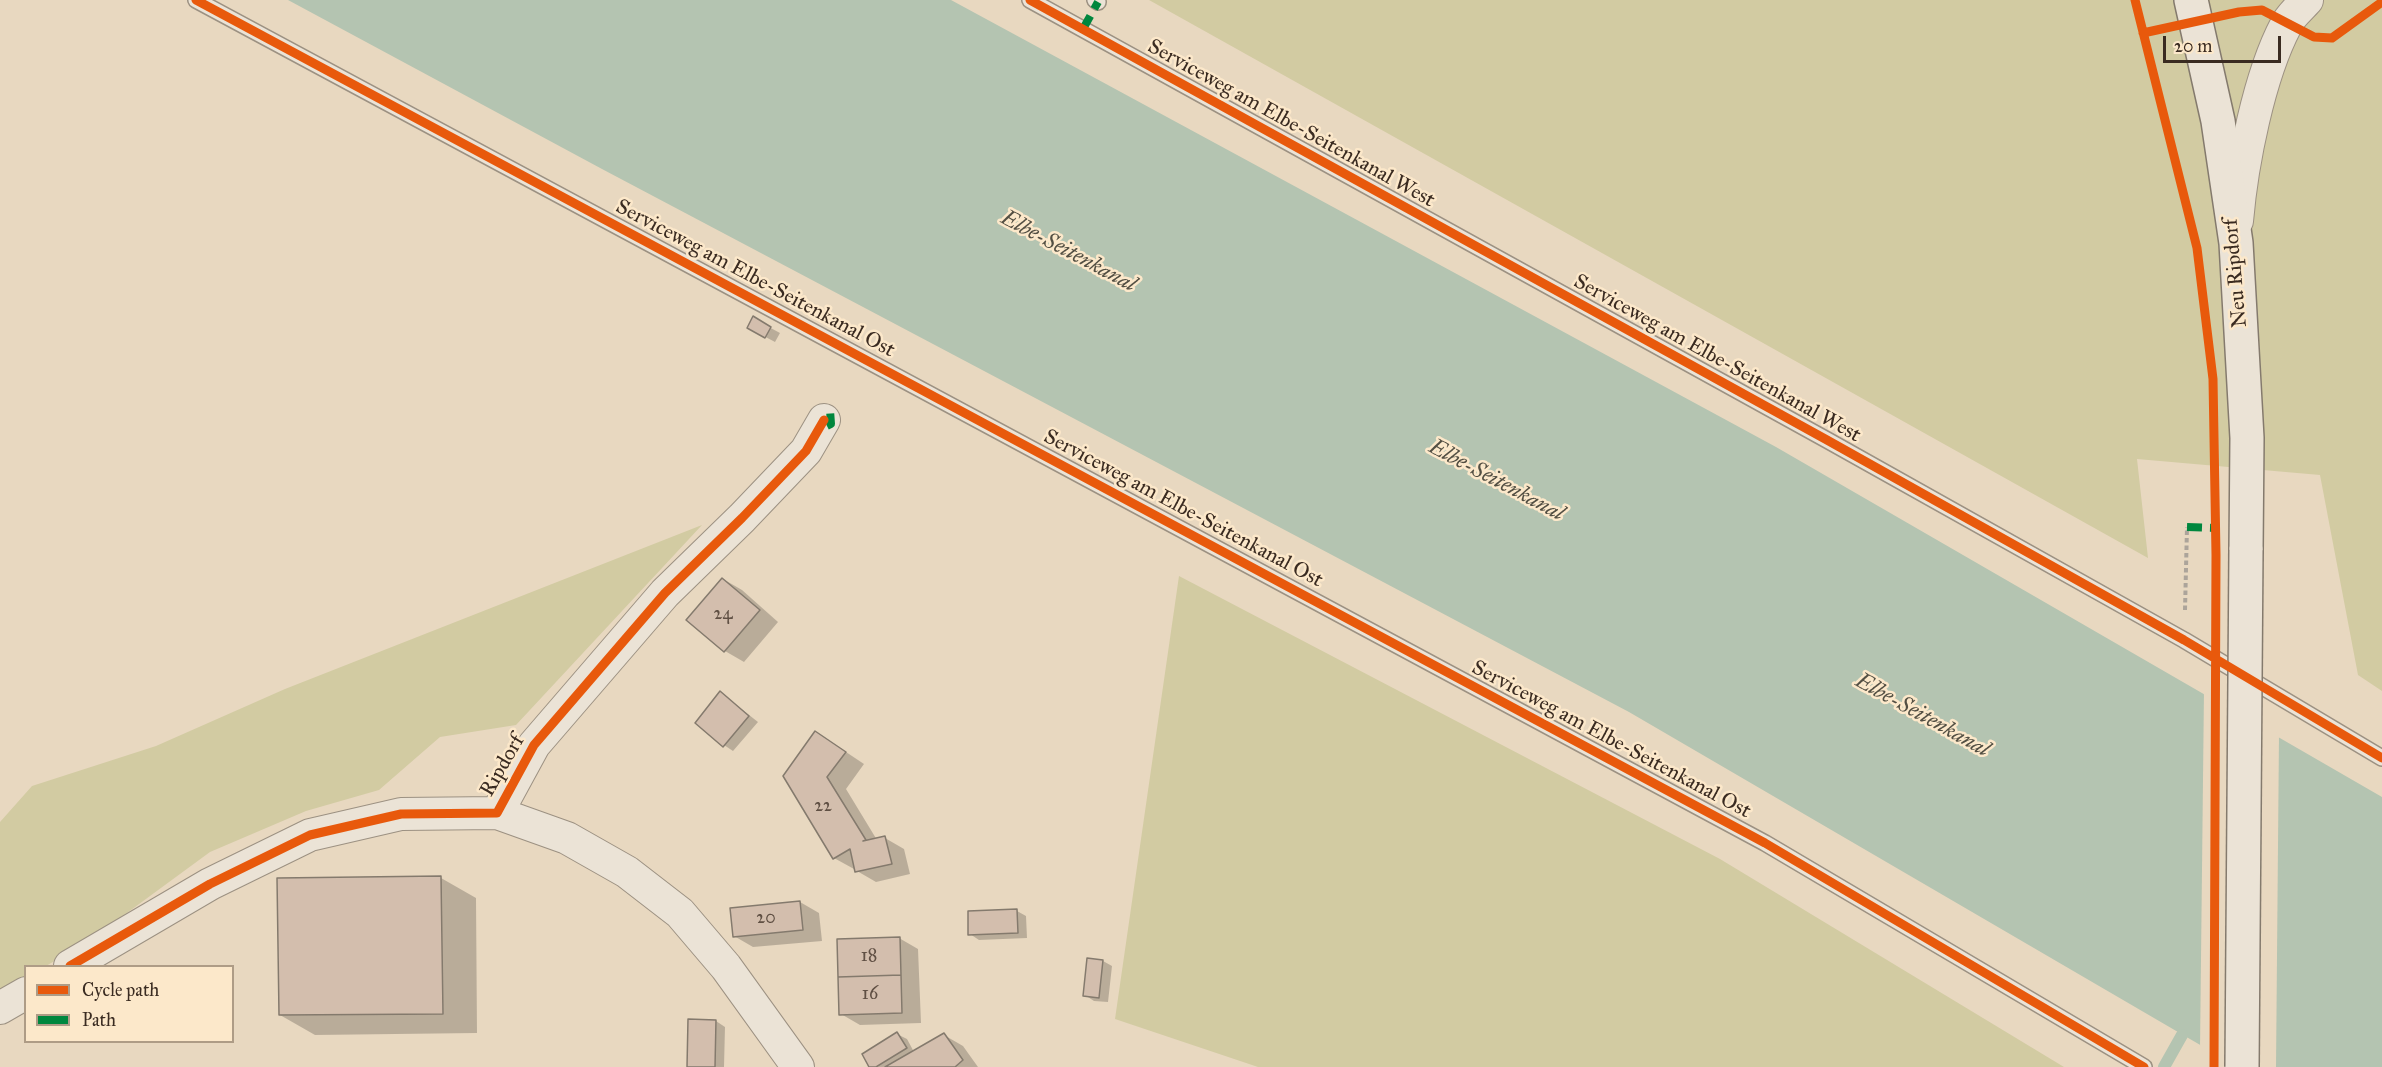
<!DOCTYPE html>
<style>
body{margin:0}
#map{position:relative;width:2382px;height:1067px;overflow:hidden;background:#e8d8c0;font-family:"IM FELL Great Primer",serif}
canvas{display:block}
.legend{position:absolute;left:24px;top:965px;width:210px;height:78px;box-sizing:border-box;background:#fce8ca;border:2px solid #ae9c86;margin:0;padding:8px 10px;list-style:none;font-size:18px;color:#3a2b21}
.legend li{display:flex;align-items:center;gap:12px;height:30px}
.legend b{width:30px;border:2px solid #ae9c86}
.scale{position:absolute;left:2163px;top:36px;width:118px;height:27px;box-sizing:border-box;border:3px solid #3a2b21;border-top:0;padding-left:8px;font-size:18px;line-height:21px;white-space:nowrap;color:#3a2b21;-webkit-text-stroke:4px #fce8ca;paint-order:stroke}
</style>
<div id="map">
<canvas width="2382" height="1067"></canvas>
<ul class="legend">
<li><b style="height:8px;background:#e8590c"></b>Cycle path</li>
<li><b style="height:8px;background:#00873e"></b>Path</li>
</ul>
<div class="scale">20 m</div>
</div>
<script>
const ctx = document.querySelector('canvas').getContext('2d');
ctx.lineJoin = 'round';
function paint(path, color) { ctx.fillStyle = color; ctx.fill(path, 'evenodd'); }
function trace(path, color, width, dash) { ctx.strokeStyle = color; ctx.lineWidth = width; ctx.lineCap = dash ? 'butt' : 'round'; ctx.setLineDash(dash || []); ctx.stroke(path); }
function drawText(font, color, halo, rows, align = 'center') {
  ctx.font = font + ' "IM FELL Great Primer",serif'; ctx.lineWidth = 5; ctx.setLineDash([]); ctx.textBaseline = 'middle'; ctx.strokeStyle = halo; ctx.fillStyle = color; for (const [text, x, y, turn = 0] of rows) {
    ctx.save(); ctx.translate(x, y); ctx.rotate((+turn || 0) * Math.PI / 180); ctx.textAlign = isNaN(turn) ? turn : align; if (halo) ctx.strokeText(text, 0, 0); ctx.fillText(text, 0, 0); ctx.restore();
  }
}
paint(new Path2D(`
 M1149 0H2382V691L2358 675 2320 475 2137 459 2148 558Z
 M702 525 516 725 440 737 379 790 306 811 210 852 90 940 46 966H26L25 979 0 994V822L32 786 156 746 285 689Z
 M1179 576 1720 859 2064 1067H1258L1115 1019Z`), '#d2cba2');
paint(new Path2D(`
 M288 0H951L1776 447 2382 797V1067H2238L1629 712 602 169Z`), '#b4c4b1');
paint(new Path2D(`
 M2204 690 2279 734 2276 1067H2232L2200 1049Z`), '#e8d8c0');
paint(new Path2D(`
 M754 319 780 333 775 342 758 333Z
 M723 579 742 590 778 622 744 662 725 651Z
 M721 693 758 722 733 751 724 745Z
 M816 732 864 764 846 789 877 840 885 838 904 849 910 874 876 882 857 871 856 868 854 869 834 858Z
 M441 878 476 898 477 1033 315 1035 280 1015Z
 M800 902 819 913 822 941 753 947 734 936Z
 M1017 911 1026 916 1027 938 979 940 970 934Z
 M899 938 918 949 921 1023 860 1025 841 1014Z
 M1103 961 1112 966 1108 1002 1094 1001 1085 995Z
 M716 1021 725 1027 724 1067H689Z
 M897 1034 907 1039 914 1052 944 1035 963 1046 978 1067H871Z`), '#0003');
trace(new Path2D(`
 M2164 1067 2182 1035`), '#b4c4b1', 12);
const building = new Path2D(`
 M753 316 771 327 765 338 747 328Z
 M722 578 760 610 724 652 686 620Z
 M720 691 749 716 723 747 695 723Z
 M815 731 846 752 827 777 866 840 863 841 885 836 892 864 855 872 850 849 833 859 783 776Z
 M441 876 443 1014 279 1015 277 878Z
 M800 901 803 930 733 937 730 908Z
 M1017 909 1018 933 968 935V911Z
 M900 937 901 975 838 977 837 939Z
 M1087 958 1103 960 1099 998 1083 996Z
 M901 975 902 1013 839 1015 838 977Z
 M688 1019 716 1020 715 1067H687Z
 M897 1032 907 1048 876 1067H869L862 1054Z
 M944 1033 963 1060 955 1067H885Z`);
paint(building, '#d3bead');
trace(building, '#847a6d', 1.5);
const lane = new Path2D(`
 M196 0 1765 843 2144 1067
 M1030 0 1827 440 2184 640 2382 758
 M1095 0 1098 2`);
const street = new Path2D(`
 M2237 221C2242 163 2259 76 2286 25 2290 16 2300 8 2307 0
 M497 813 534 745 665 593 742 518 806 451 824 420
 M70 966 210 884 310 835 401 814 497 813 567 838 627 872 680 913 726 967 798 1067
 M0 1008 26 993`);
const secondary = new Path2D(`
 M2191 0 2218 121 2236 243 2247 438 2246 550`);
trace(lane, '#9c9182', 18);
trace(street, '#9c9182', 34);
trace(secondary, '#847a6d', 36);
trace(new Path2D(`
 M2185 610 2187 527`), '#aca49a', 4, [4.5, 3]);
trace(lane, '#ebe3d6', 15);
trace(street, '#ebe3d6', 32);
trace(secondary, '#ebe3d6', 33);
const secondaryBridge = new Path2D(`
 M2242 1067 2246 550`);
trace(secondaryBridge, '#847a6d', 36, []);
trace(secondaryBridge, '#ebe3d6', 33);
trace(new Path2D(`
 M1083 29 1098 2
 M827 426 831 424 830 410
 M2187 527 2216 528`), '#00873e', 8, [15, 8]);
trace(new Path2D(`
 M196 0 1765 843 2144 1067
 M1030 0 1827 440 2184 640 2382 758
 M2135 0 2197 248 2213 379 2216 555 2214 1067
 M2143 33 2239 12 2262 10 2314 37 2332 38 2382 2
 M70 966 210 884 310 835 401 814 497 813 534 745 665 593 742 518 806 451 824 420`), '#e8590c', 9);
drawText('18px', '#605044', null, [
 ["24",723,615],
 ["22",823,807],
 ["20",766,919],
 ["18",869,957],
 ["16",870,995]
]);
drawText('21px', '#3a2b21', '#fce8ca', [
 ["Serviceweg am Elbe-Seitenkanal West",1291,124,29],
 ["Neu Ripdorf",2236,273,-95],
 ["Serviceweg am Elbe-Seitenkanal Ost",755,279,28],
 ["Serviceweg am Elbe-Seitenkanal West",1717,359,29],
 ["Serviceweg am Elbe-Seitenkanal Ost",1183,509,28],
 ["Serviceweg am Elbe-Seitenkanal Ost",1611,740,28],
 ["Ripdorf",503,766,-60]
]);
drawText('italic 22px', '#534f43', '#fce8ca', [
 ["Elbe-Seitenkanal",1068,252,28],
 ["Elbe-Seitenkanal",1496,481,28],
 ["Elbe-Seitenkanal",1922,716,29]
]);
</script>
